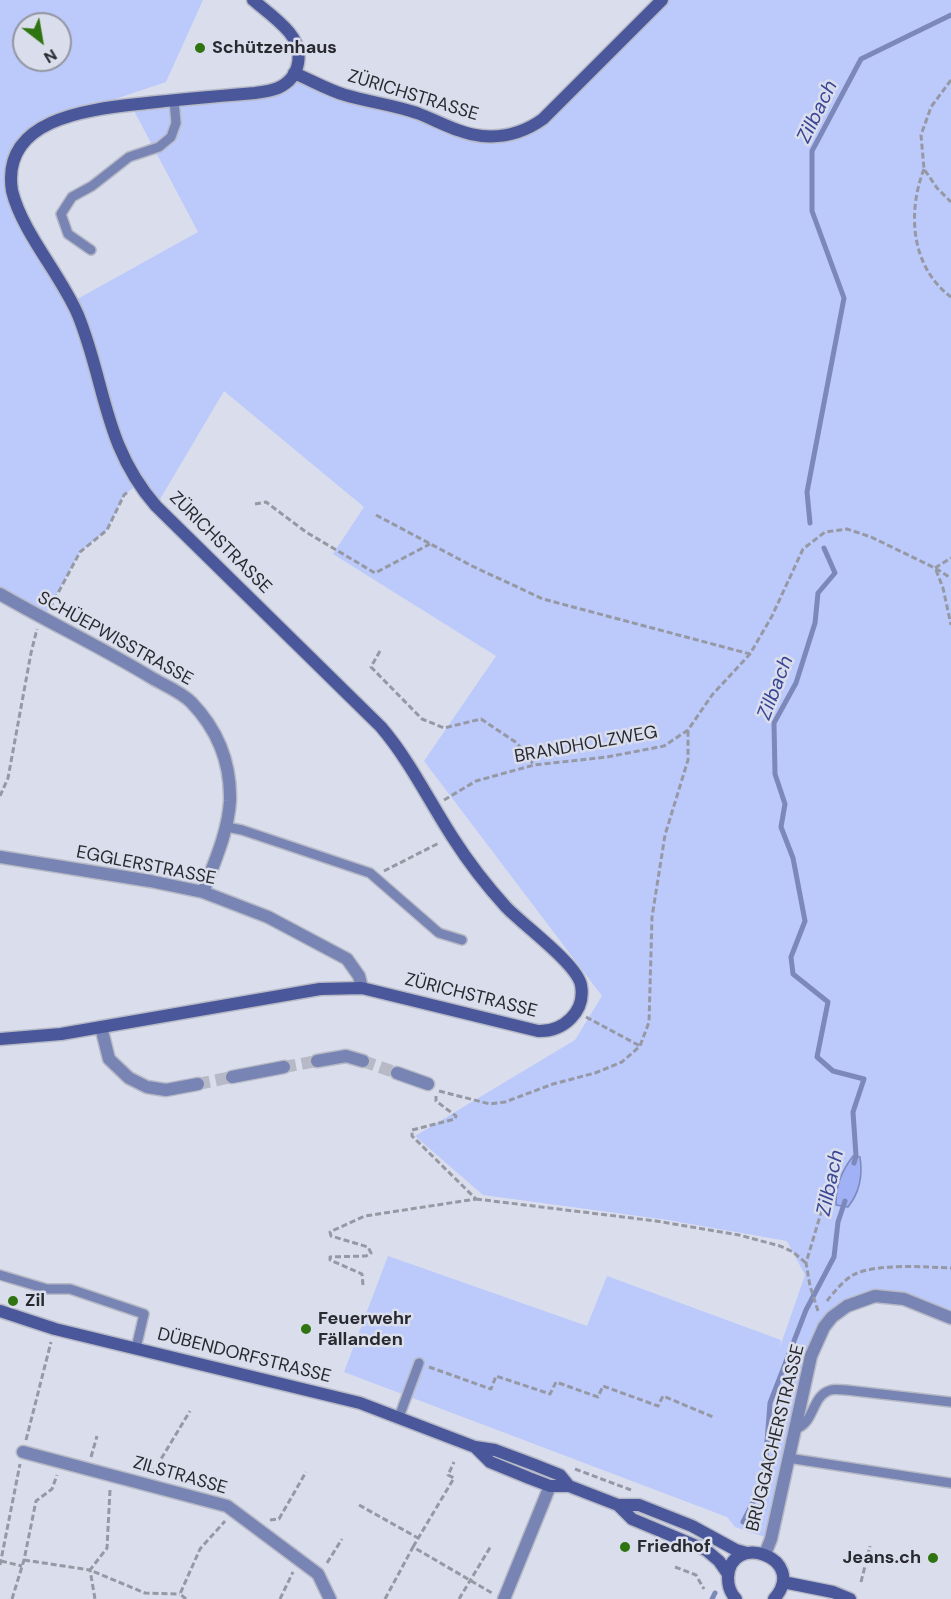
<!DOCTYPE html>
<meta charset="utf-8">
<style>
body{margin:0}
#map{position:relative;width:951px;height:1599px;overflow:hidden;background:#dadeec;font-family:"DM Sans",sans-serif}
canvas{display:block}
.north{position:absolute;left:12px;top:12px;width:60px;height:60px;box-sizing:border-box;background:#dadeec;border:2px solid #9396a1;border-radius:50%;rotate:149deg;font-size:16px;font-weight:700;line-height:24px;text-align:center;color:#292a30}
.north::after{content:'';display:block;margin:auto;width:21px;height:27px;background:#307412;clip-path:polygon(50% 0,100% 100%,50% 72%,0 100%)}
</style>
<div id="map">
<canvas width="951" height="1599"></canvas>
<div class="north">N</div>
</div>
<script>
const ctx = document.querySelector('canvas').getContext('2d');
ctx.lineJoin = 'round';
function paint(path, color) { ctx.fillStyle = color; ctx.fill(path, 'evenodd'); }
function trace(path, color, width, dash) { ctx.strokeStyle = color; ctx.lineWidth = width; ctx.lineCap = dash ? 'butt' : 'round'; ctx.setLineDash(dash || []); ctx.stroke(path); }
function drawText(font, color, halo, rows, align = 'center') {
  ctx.font = font + ' "DM Sans",sans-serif'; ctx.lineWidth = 5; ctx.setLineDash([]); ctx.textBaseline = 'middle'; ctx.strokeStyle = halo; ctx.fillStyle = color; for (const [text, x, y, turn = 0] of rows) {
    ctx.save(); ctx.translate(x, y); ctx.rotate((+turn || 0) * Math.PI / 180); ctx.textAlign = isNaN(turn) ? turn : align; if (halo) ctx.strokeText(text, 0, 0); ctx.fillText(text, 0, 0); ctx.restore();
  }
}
paint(new Path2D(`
 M0 0H203L166 82 65 116 14 153 13 192 72 302 198 232 131 105 255 93 294 73 468 134 524 130 662 0H951V1318L875 1296 847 1306 824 1327 771 1539 735 1527 727 1517 344 1372 388 1256 587 1326 607 1276 781 1340 780 1347 805 1275 787 1241 668 1220 483 1195 415 1136 575 1040 602 996 424 761 496 656 333 554 364 507 224 391 156 506 138 484 124 495 107 530 80 552 43 619 0 594ZM24 24H60V60H24Z`), '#bbc9fb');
const water = new Path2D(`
 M853 1156 860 1157C863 1176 860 1192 848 1207L836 1205C836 1185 841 1172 853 1156Z`);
paint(water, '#a0b1f5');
trace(water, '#7c88ba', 1.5);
trace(new Path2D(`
 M810 523 807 492 844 298 812 211V151L861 59 951 15
 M824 548 835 573 818 593 815 623 796 683 774 723 775 774 785 804 781 827 793 858 805 921 791 957 793 974 828 1002 817 1057 833 1071 864 1079 853 1112 856 1156 854 1163
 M743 1522 764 1481 770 1403 806 1310 834 1257 838 1222 845 1201
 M712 1599 715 1593`), '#7c88ba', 5);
trace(new Path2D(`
 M363 1061 397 1073
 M284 1067 317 1061
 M198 1084 232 1077`), '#b7bac6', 12, [12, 6]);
const lane = new Path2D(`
 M91 250 68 234 61 214 72 197 92 186 129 157 159 147 171 137 176 123 174 100
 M227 827 242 830 370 873 439 933 462 940
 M0 1275 47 1289H70L144 1314 136 1348
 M399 1417 419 1363
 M795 1429C815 1424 811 1395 831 1390 835 1389 842 1390 846 1390L951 1402
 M788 1458 951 1483`);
const street = new Path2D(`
 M0 594C50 623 103 648 152 678 164 685 181 692 191 702 218 730 231 762 230 801 228 833 214 863 203 892
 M0 857 150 881 203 892 268 917 347 959 359 976 362 988
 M101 1027 109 1059 129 1078 147 1087 166 1090 198 1084
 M317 1061 346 1056 363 1061
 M397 1073 428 1084
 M232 1077 284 1067
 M23 1452 227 1506 318 1574 330 1599
 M765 1554 771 1539 811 1356 824 1327 832 1317 847 1306 875 1296 904 1299 951 1318
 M504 1599 550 1486`);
const secondary = new Path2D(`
 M294 73C311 80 328 90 345 95 369 102 393 105 417 113 438 121 460 134 482 136 504 138 525 132 543 119L662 0
 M0 1039 61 1034 320 989 362 988 538 1031C563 1032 586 1012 581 985 577 964 523 925 506 907 486 885 469 863 453 838 429 801 410 761 381 727L156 506C103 445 106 384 78 315 61 275 22 232 12 191 0 115 96 109 147 103 183 99 219 96 255 93 263 92 271 91 278 88 302 77 304 50 289 32 279 20 265 10 253 0
 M0 1311 55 1329 360 1403 475 1447 495 1450 535 1465 560 1475 569 1486
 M475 1447 490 1462 529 1478 550 1486H569L618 1505H639L692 1526 736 1550 747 1553
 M618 1505 632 1519 706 1550 719 1561 728 1574
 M783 1582 833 1592 850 1599
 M736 1599C730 1593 728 1586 728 1578 729 1530 810 1558 774 1599`);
trace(lane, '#b7bac6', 12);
trace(street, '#b7bac6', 15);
trace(secondary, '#b7bac6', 15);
trace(new Path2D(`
 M951 80 931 107 921 135 924 169 937 188 951 202
 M924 169C907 213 911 267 951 297
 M255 504 266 502 306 532 375 573 430 544
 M376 515 472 566 543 599 750 654
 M935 568 951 558
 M936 570 943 588 951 625
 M50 608 80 552 107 530 124 495 129 491
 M380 651 371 667 422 719 444 728 481 719 517 743 534 765
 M0 796 8 778 31 653 37 629
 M444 800 476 781 534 765 607 757 664 746 688 730 712 695 750 654 772 616 803 549 825 532 847 529 871 537 935 568 951 578
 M384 871 439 843
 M586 1017 640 1046
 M439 1091 490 1104 505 1102 553 1084 595 1073 622 1062 640 1046 649 1022 652 917 665 835 688 760V730
 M476 1199 656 1221 739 1235 780 1246 793 1252 806 1263
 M363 1285 362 1274 330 1260V1257L366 1256 371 1253 368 1247 331 1236 330 1232 334 1230 365 1216 476 1199 412 1136V1130L455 1119 456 1116 436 1101V1096
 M827 1301C833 1293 844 1280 853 1275 876 1263 925 1267 951 1268
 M818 1311 810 1286 806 1263 832 1176
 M429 1367 491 1389 496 1376 550 1394 556 1382 598 1397 603 1386 658 1406 663 1396 713 1417
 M26 1440 51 1342
 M91 1457 97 1436
 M575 1469 631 1490
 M152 1474 190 1411
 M218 1489 222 1479
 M110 1490 107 1548 90 1570 145 1593 180 1594
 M359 1505 418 1538
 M270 1520 279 1519 306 1472
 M413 1547 454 1478 448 1475 454 1462
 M24 1560 90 1570 95 1599
 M1 1561 22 1566
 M327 1563 342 1539
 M0 1565 20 1464
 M675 1567 696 1575 704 1589
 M861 1582 870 1546
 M12 1599 24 1560 36 1501 52 1489 57 1475
 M186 1599 180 1594 200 1549 225 1521
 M280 1599 293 1572
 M385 1599 413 1547 492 1593
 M459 1599 491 1546`), '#9699a4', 3, [6, 3]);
trace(lane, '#7884b3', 9);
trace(street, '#7884b3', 12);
trace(secondary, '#4a589b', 12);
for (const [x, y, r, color] of [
 [200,48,6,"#307412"],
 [13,1301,6,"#307412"],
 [306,1329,6,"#307412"],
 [625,1547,6,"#307412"],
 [933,1558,6,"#307412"]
]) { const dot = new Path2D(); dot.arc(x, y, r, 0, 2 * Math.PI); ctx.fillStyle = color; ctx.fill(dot); trace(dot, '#dadeec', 2); }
drawText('bold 18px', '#292a30', '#dadeec', [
 ["Schützenhaus",212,48],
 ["Zil",25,1301],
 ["Feuerwehr",318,1319],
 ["Fällanden",318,1340],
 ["Friedhof",637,1547],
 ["Jeans.ch",921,1558,"right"]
], 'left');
drawText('18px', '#292a30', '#dadeec', [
 ["ZÜRICHSTRASSE",413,96,17],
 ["ZÜRICHSTRASSE",220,543,45],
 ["SCHÜEPWISSTRASSE",115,639,29],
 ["BRANDHOLZWEG",586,745,-10],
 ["EGGLERSTRASSE",146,866,11],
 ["ZÜRICHSTRASSE",471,996,14],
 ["DÜBENDORFSTRASSE",244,1356,14],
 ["BRUGGACHERSTRASSE",776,1438,-76],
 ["ZILSTRASSE",180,1476,16]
]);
drawText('italic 20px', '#3a4695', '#dadeec', [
 ["Zilbach",818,112,-64],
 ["Zilbach",776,688,-69],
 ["Zilbach",831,1183,-78]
]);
</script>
